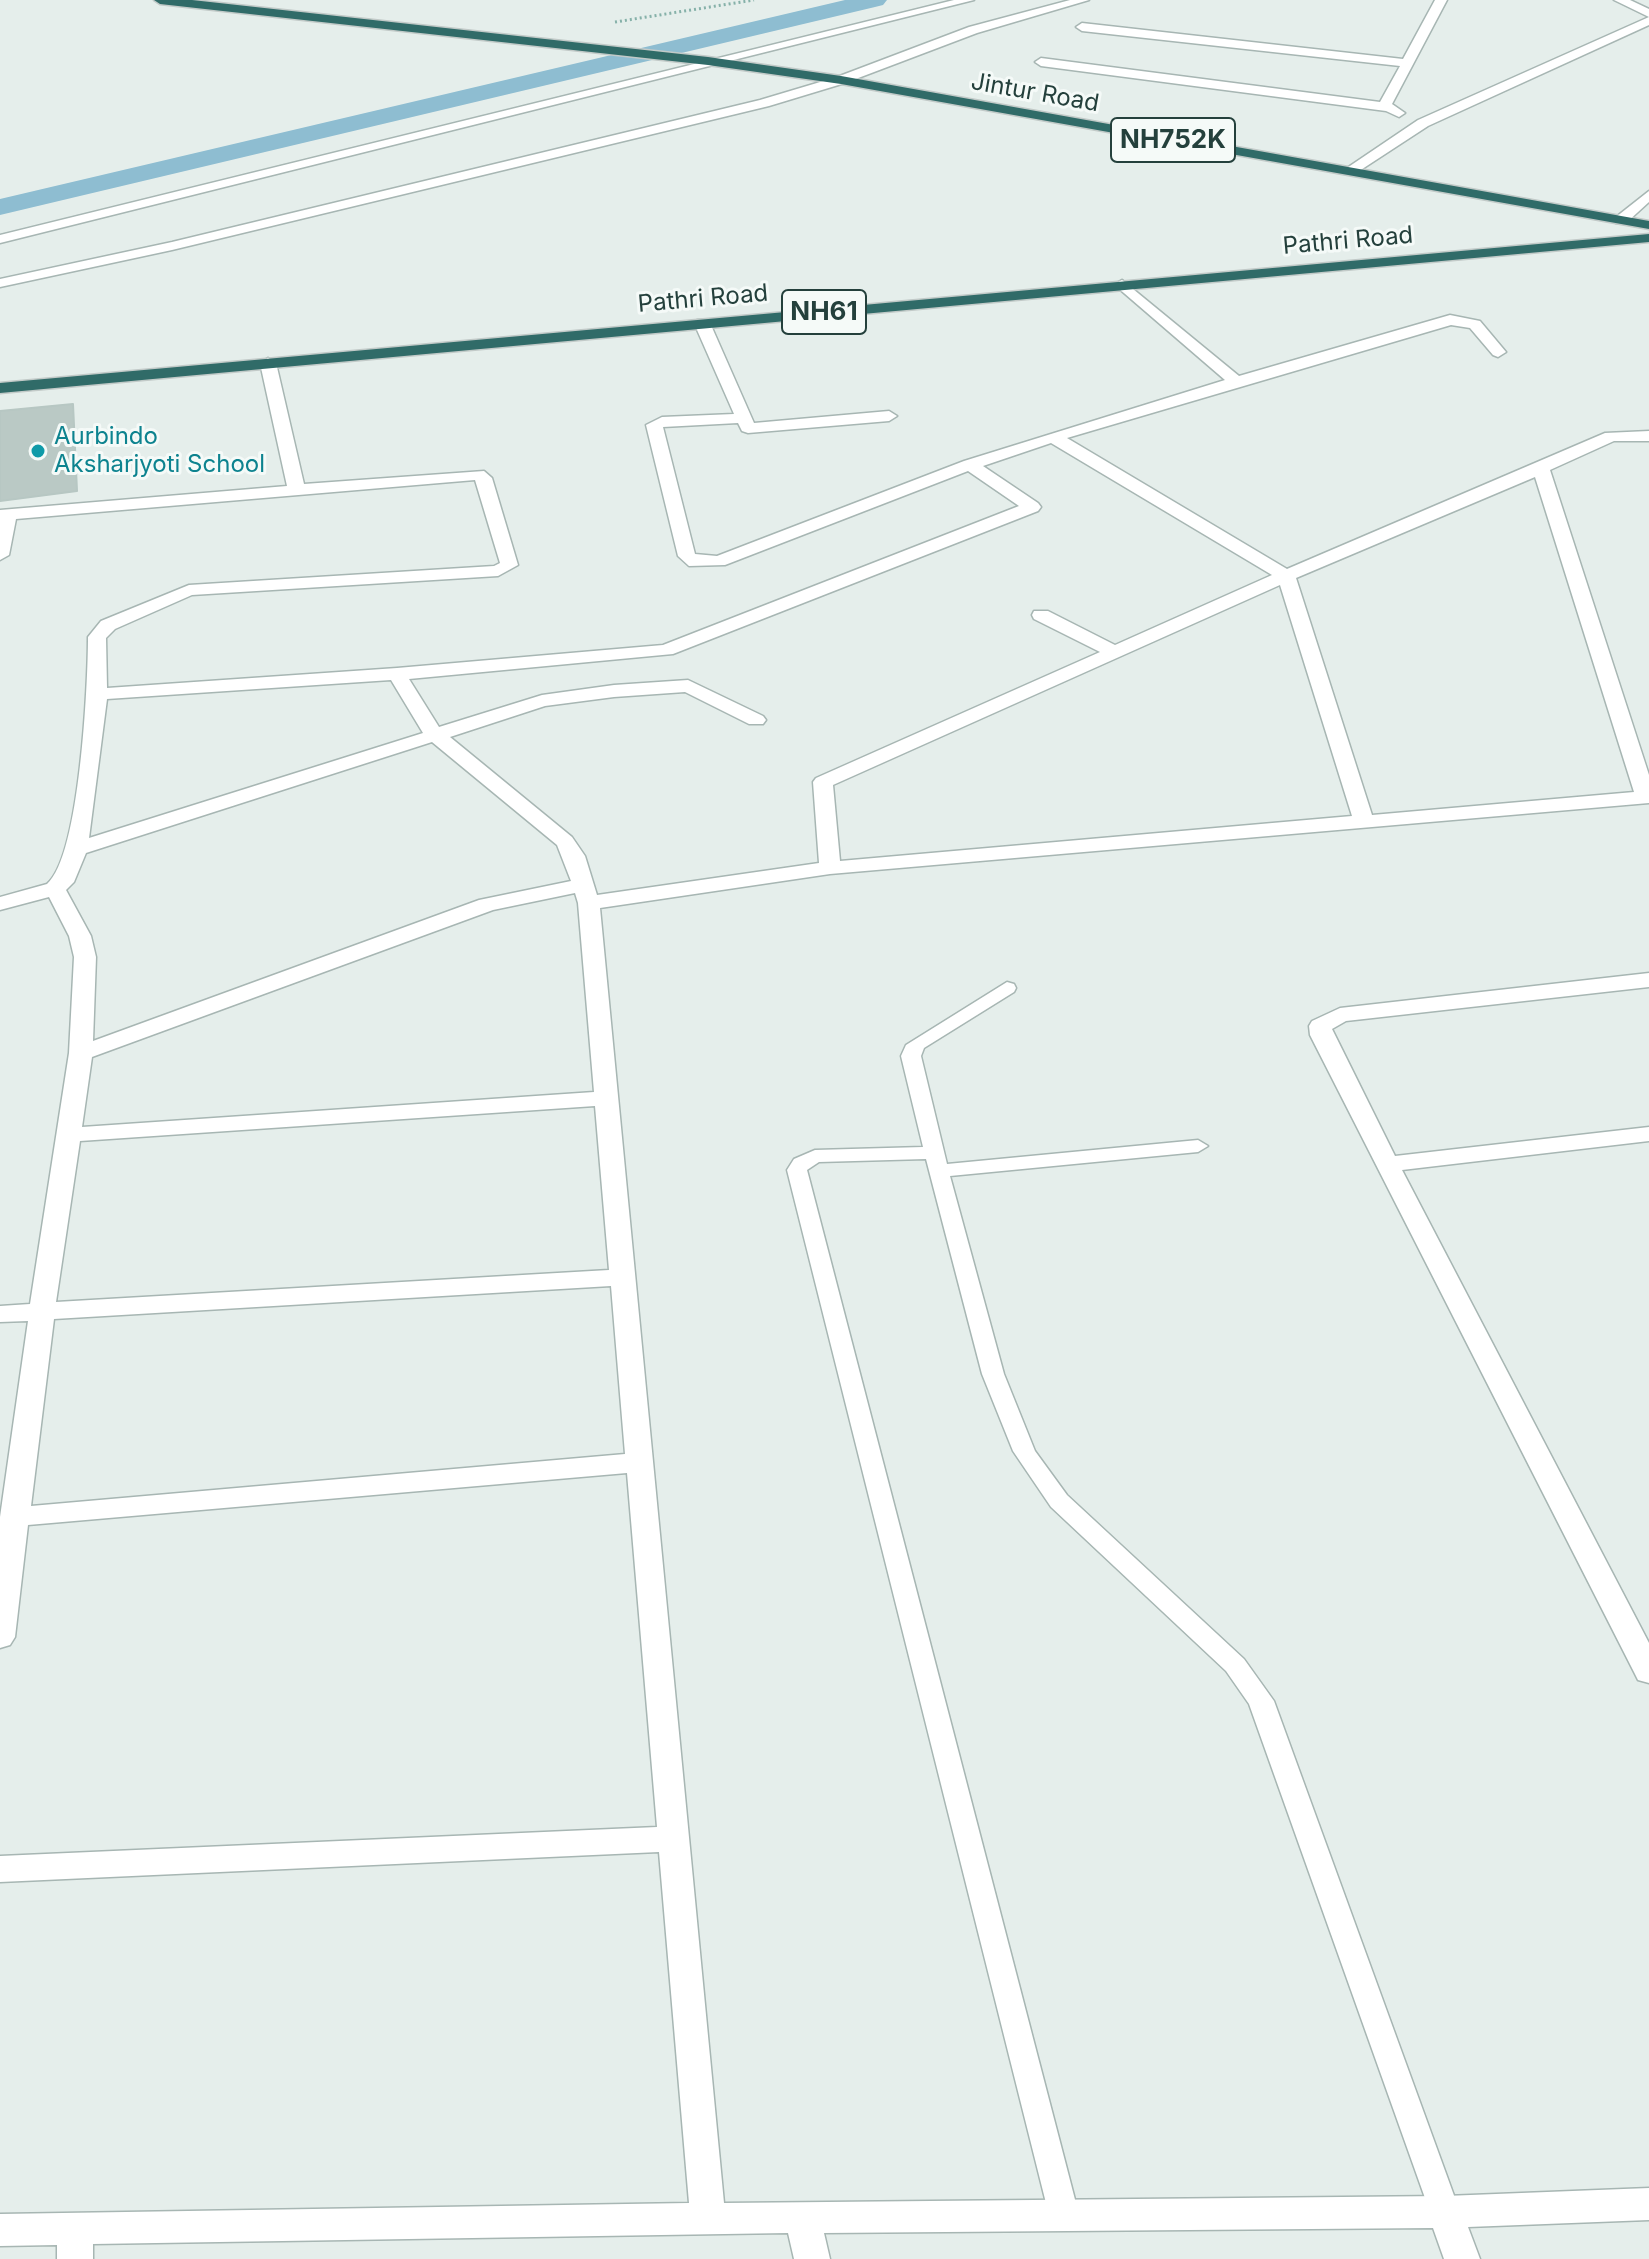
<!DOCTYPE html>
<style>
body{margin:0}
canvas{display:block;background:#e5eeeb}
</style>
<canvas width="1649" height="2259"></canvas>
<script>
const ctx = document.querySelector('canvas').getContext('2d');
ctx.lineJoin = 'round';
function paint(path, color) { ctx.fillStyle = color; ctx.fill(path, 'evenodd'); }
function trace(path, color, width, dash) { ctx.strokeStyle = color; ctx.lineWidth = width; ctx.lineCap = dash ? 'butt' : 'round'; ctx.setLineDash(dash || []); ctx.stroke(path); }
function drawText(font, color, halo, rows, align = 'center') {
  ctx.font = font + ' Inter,sans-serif'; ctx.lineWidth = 6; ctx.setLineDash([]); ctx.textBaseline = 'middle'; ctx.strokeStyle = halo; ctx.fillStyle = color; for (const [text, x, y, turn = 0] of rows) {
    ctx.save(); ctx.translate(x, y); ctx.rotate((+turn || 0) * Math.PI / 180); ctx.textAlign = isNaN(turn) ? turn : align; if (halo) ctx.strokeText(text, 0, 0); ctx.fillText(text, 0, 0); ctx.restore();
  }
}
paint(new Path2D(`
 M845 0H887L883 5 875 7 0 215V199Z`), '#8ebdd1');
const building = new Path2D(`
 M73 404 77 491 0 501V411Z`);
paint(building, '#bac9c5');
trace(building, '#b7c7c3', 2);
const lane = new Path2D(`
 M1007 982 1014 984 1016 988 1014 992 924 1048 921 1056 947 1164 1198 1140 1208 1146 1198 1152 950 1176 1004 1374 1035 1451 1067 1495 1244 1659 1274 1701 1460 2212 1456 2221 1445 2225 1434 2221 1430 2212 1249 1704 1226 1671 1051 1507 1013 1451 982 1374 926 1159 819 1162 807 1170 1079 2215 1075 2224 1064 2228 1053 2224 1049 2215 787 1170 794 1159 815 1150 923 1147 901 1056 906 1045Z`);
const street = new Path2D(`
 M954 0H974L0 243V235Z
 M1070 0H1089L977 33 845 83 769 106 172 250 0 287V279L172 242 760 100 837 77 969 27Z
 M1435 0H1447L1392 104 1405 113 1399 117 1386 111 1041 66 1035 62 1041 58 1380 102 1400 66 1082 31 1076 27 1082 23 1403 59Z
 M1614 0H1630L1649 9V17Z
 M1649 17V25L1428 126 1353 175 1341 172 1418 120Z
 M1649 191V202L1626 223H1616V217Z
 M1122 280 1239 376 1450 315 1480 321 1506 352 1498 357 1493 355 1470 328 1451 325 1067 438 1287 569 1605 433 1649 431V441H1614L1550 470 1649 775V803L830 874 600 908 724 2203 1445 2196 1649 2188V2220L1468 2227 1480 2259H1444L1433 2228 824 2233 830 2259H794L788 2233 93 2244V2259H57V2245L0 2246V2214L689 2203 659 1852 0 1882V1856L657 1827 627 1473 28 1525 15 1637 10 1645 0 1648V1517L28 1321 0 1322V1306L30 1304 69 1053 74 957 69 936 49 897 0 910V897L47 884C80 856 88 683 88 637L101 621 189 585 494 566 500 563 475 480 16 519 9 555 0 560V510L287 486 260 363 268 358 276 363 304 484 484 471 492 478 518 565 498 576 192 595 115 629 106 638 107 688 397 668 663 645 1019 506 968 471 725 565 689 566 678 556 646 425 662 417 734 414 694 323 697 320H707L710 323 754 423 889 411 897 416 889 421 748 433 742 431 738 423 663 427 695 554 717 556 964 461 1225 380 1117 287 1115 284ZM1051 443 1272 575 1115 645 1048 611H1034L1032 615 1034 619 1100 652 816 778 813 782 819 863 597 895 585 856 572 837 450 737 545 706 614 697 685 692 749 724H763L766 720 763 716 688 680 614 685 542 695 439 727 409 679 673 654 1038 511 1041 507 1038 503 983 466ZM1535 477 1634 792 1372 815 1296 578ZM1280 585 1352 816 840 861 833 785ZM391 680 423 733 89 838 107 699ZM432 742 557 845 571 881 479 900 93 1041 96 957 91 936 66 890 74 882 86 853ZM575 893 578 903 594 1092 82 1127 92 1057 493 910ZM595 1106 609 1270 56 1302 80 1141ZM611 1286 625 1454 31 1506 54 1319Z
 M1649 973V987L1346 1021 1332 1029 1395 1156 1649 1127V1141L1402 1170 1649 1643V1683L1638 1680 1634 1672 1310 1035 1309 1026 1312 1021 1340 1008Z`);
const highway = new Path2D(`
 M154 0H192L708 57 841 76 1649 221V229L841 84 708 65 160 4Z
 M1649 234V242L0 393V383Z`);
trace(lane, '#a7b6b3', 3);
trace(street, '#a7b6b3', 3);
trace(highway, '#c2cac8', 3);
trace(new Path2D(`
 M615 22 754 0`), '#86b1a9', 3, [2, 3]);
paint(lane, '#fff');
paint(street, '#fff');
paint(highway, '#306b68');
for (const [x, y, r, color] of [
 [38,451,8,"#0f9aa8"]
]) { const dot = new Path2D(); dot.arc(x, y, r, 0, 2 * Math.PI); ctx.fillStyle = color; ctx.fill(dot); trace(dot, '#f5faf8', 3); }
drawText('24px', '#24403c', '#f5faf8', [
 ["Jintur Road",1035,93,10],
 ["Pathri Road",1348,241,-5],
 ["Pathri Road",703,299,-5]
]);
drawText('24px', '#0d838f', '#f5faf8', [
 ["Aurbindo",54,437],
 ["Aksharjyoti School",54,465]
], 'left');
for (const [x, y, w] of [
 [1173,140,124],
 [824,312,84]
]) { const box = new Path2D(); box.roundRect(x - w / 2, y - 22, w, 44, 6); ctx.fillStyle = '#f5faf8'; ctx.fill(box); trace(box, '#24403c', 2); }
drawText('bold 26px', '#24403c', null, [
 ["NH752K",1173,140],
 ["NH61",824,312]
]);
</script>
